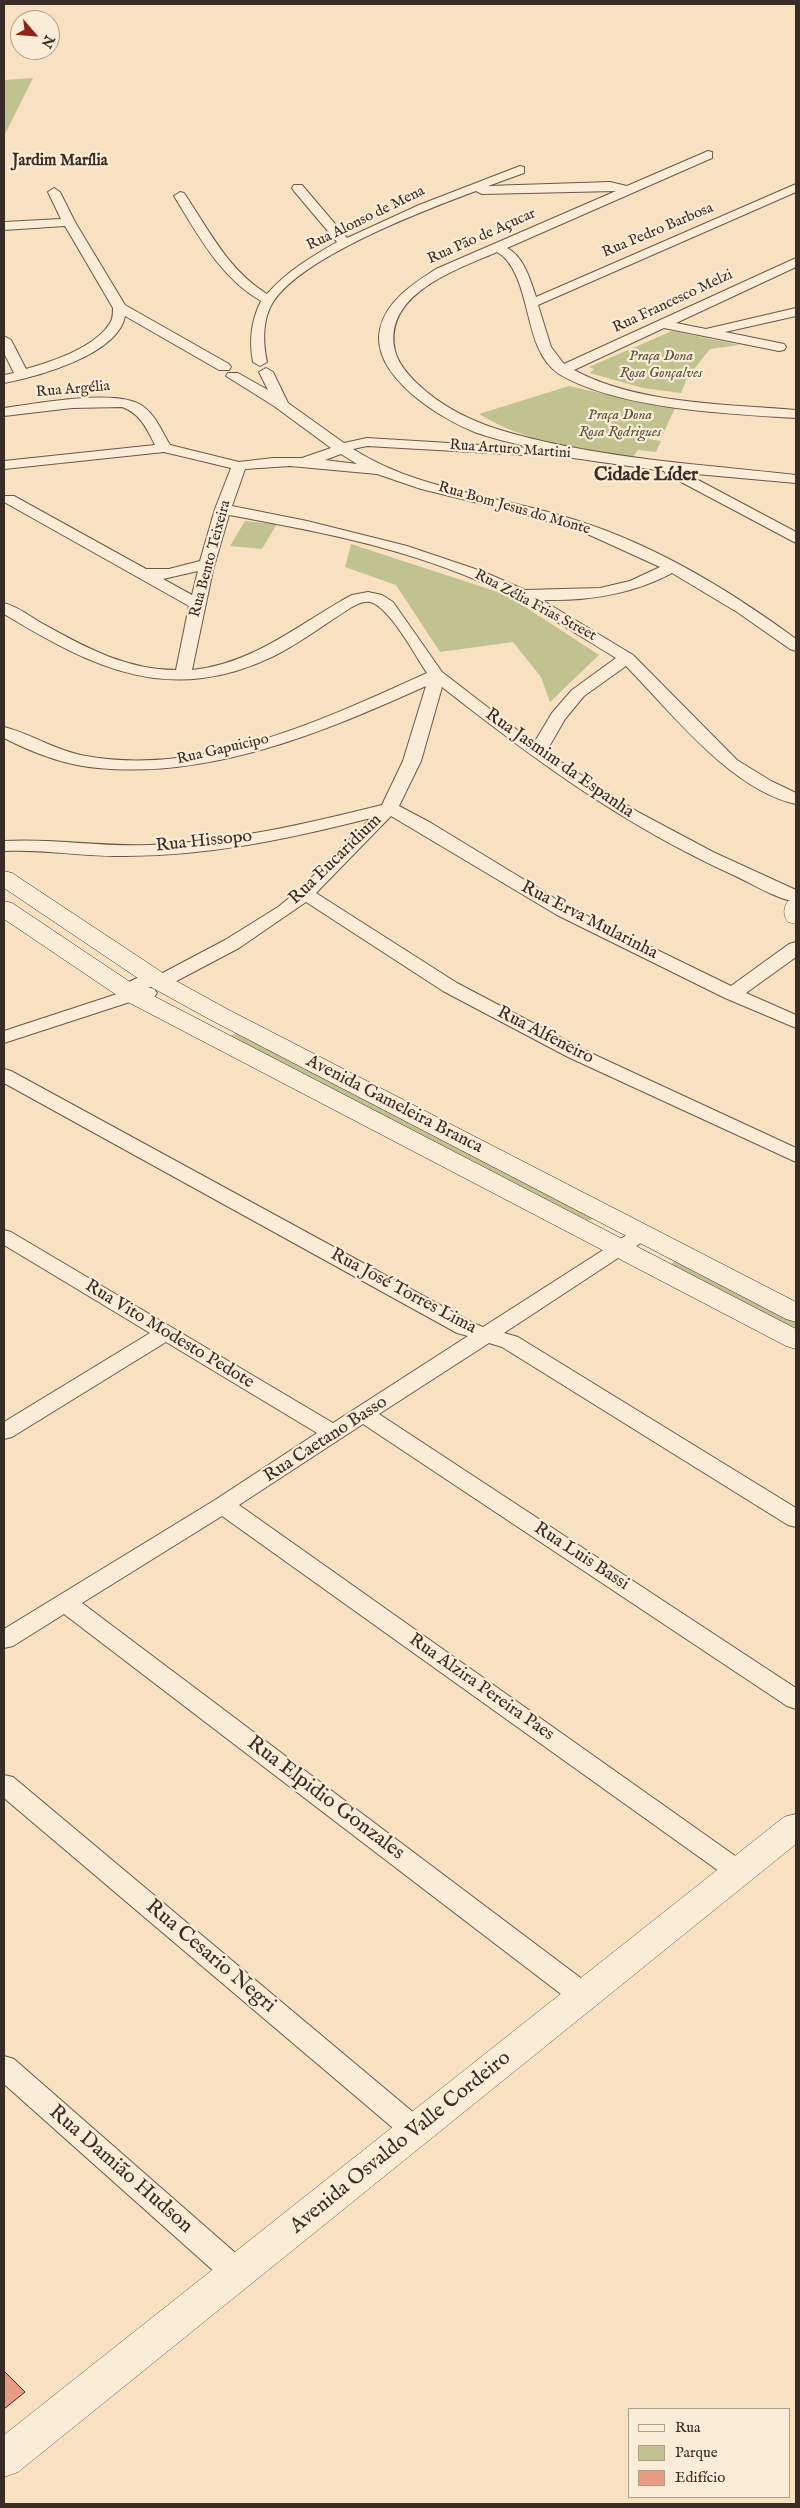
<!DOCTYPE html>
<meta charset="utf-8">
<style>
body{margin:0}
#map{position:relative;width:800px;height:2508px;overflow:hidden;background:#f8e1c0;font-family:"IM FELL English",serif}
canvas{display:block}
.frame{position:absolute;inset:0;border:5px solid #392c24;pointer-events:none}
.legend{position:absolute;left:628px;top:2408px;width:162px;height:90px;box-sizing:border-box;background:#faecd6;border:1px solid #ad9f8f;margin:0;padding:6px 9px;list-style:none;font-size:15px;color:#392c24}
.legend li{display:flex;align-items:center;gap:10px;height:25px}
.legend b{width:25px;border:1px solid #ad9f8f}
.north{position:absolute;left:10px;top:10px;width:50px;height:50px;box-sizing:border-box;background:#faecd6;border:1px solid #ad9f8f;border-radius:50%;rotate:117deg;font-size:14px;font-weight:700;line-height:20px;text-align:center;color:#392c24}
.north::after{content:'';display:block;margin:auto;width:18px;height:22px;background:#8f2418;clip-path:polygon(50% 0,100% 100%,50% 72%,0 100%)}
</style>
<div id="map">
<canvas width="800" height="2508"></canvas>
<div class="frame"></div>
<ul class="legend">
<li><b style="height:6px;background:#faecd6"></b>Rua</li>
<li><b style="height:14px;background:#c0c290"></b>Parque</li>
<li><b style="height:14px;background:#e99c81"></b>Edifício</li>
</ul>
<div class="north">N</div>
</div>
<script>
const ctx = document.querySelector('canvas').getContext('2d');
ctx.lineJoin = 'round';
function paint(path, color) { ctx.fillStyle = color; ctx.fill(path, 'evenodd'); }
function trace(path, color, width, dash) { ctx.strokeStyle = color; ctx.lineWidth = width; ctx.lineCap = dash ? 'butt' : 'round'; ctx.setLineDash(dash || []); ctx.stroke(path); }
function drawText(font, color, halo, rows, align = 'center') {
  ctx.font = font + ' "IM FELL English",serif'; ctx.lineWidth = 4.5; ctx.setLineDash([]); ctx.textBaseline = 'middle'; ctx.strokeStyle = halo; ctx.fillStyle = color; for (const [text, x, y, turn = 0] of rows) {
    ctx.save(); ctx.translate(x, y); ctx.rotate((+turn || 0) * Math.PI / 180); ctx.textAlign = isNaN(turn) ? turn : align; if (halo) ctx.strokeText(text, 0, 0); ctx.fillText(text, 0, 0); ctx.restore();
  }
}
paint(new Path2D(`
 M33 78 4 136V80Z
 M672 331 740 345 710 349 687 378 681 393 643 388 590 373 594 369 589 367Z
 M569 386 622 398 676 406 663 434H649V439L661 441 656 452 638 450 632 458C582 450 522 441 479 414Z
 M245 521 277 524 262 549 230 546Z
 M351 544 507 595 599 655 550 702 541 677 513 642 440 652 396 585 345 567Z
 M236 1033 594 1218 589 1221 230 1036Z
 M677 1260 796 1323V1329L671 1264Z`), '#c0c290');
const building = new Path2D(`
 M4 2371 25 2392 4 2409Z`);
paint(building, '#e99c81');
trace(building, '#392c24', 1);
const minor = new Path2D(`
 M708 151 712 152V158L507 248C524 257 530 279 536 297L796 184V192L538 305 551 347 564 364 796 258V267L676 323 706 329 796 308V316L725 332 784 344 786 347 784 350 779 351 664 328 574 370C636 404 726 404 796 410V418C729 414 617 409 559 374 550 368 542 357 538 347 526 321 524 267 497 252 456 270 382 294 395 351 399 366 411 378 421 387 461 423 510 434 560 445 638 461 717 466 796 475V483L685 473 796 532V543L666 474 664 471 573 458 566 455C537 448 506 443 477 433 441 419 370 376 380 329 386 301 414 283 436 269L616 191 482 194 476 191C425 210 303 256 273 302 262 320 263 343 267 362L260 366 253 362C249 341 251 321 261 301 220 277 198 235 174 196L180 192 184 193C209 230 228 270 267 294 287 271 311 257 337 242L294 191 292 188 294 185H302L347 238 419 205 520 166 524 167V173L488 186 610 182 627 186Z
 M54 188 60 192 75 222 125 305 229 364 231 367 229 370H219L125 316C118 355 36 377 4 383V375L14 373 4 353V336L11 340 26 369C51 362 96 347 110 323 113 319 113 313 113 308L65 226 4 230V222L61 219 48 192Z
 M266 368 273 372 288 403 344 443 367 438 530 448 532 451 530 454 525 455 367 446 353 449C415 489 493 495 562 516 647 540 725 587 796 639V651L790 649 737 612 672 573C631 595 587 601 542 600L633 655 737 760 771 781 796 793V804C731 790 671 712 626 666L584 696 565 719 546 752 638 812 713 852 796 890V902C774 898 751 883 731 874 622 824 535 760 442 687L421 761 399 806 431 823 569 907 731 986 789 944 796 942V957L746 993 796 1015V1028L725 998 557 915 391 816 316 893 457 983 582 1049 796 1148V1162L568 1057 443 991 306 902 239 948 167 986 148 987 154 989 157 993 154 997 136 1000 4 1043V1031L123 992 125 984 139 977 157 976 225 940 278 907 299 890 371 818C289 839 203 857 118 856 80 856 42 849 4 851V841C52 838 100 847 149 845 228 842 306 824 382 805L403 761 426 686C324 732 212 779 98 768 65 765 33 753 4 738V727C32 734 56 751 86 756 203 777 323 720 427 673 416 657 389 606 370 602 363 601 358 604 352 607 326 623 302 642 274 656 170 706 95 669 4 614V603C19 607 32 618 45 625 86 648 128 670 176 670L189 606 4 502V496H14L146 569H169L200 561 215 509 231 468 164 452 4 469V461L155 445C147 429 140 413 122 407L72 408 4 416V408C35 404 120 387 144 407 156 416 162 432 170 445L239 462 273 458H302L331 448 274 406 226 376 228 373H238L268 390 259 372ZM341 454 357 464 325 460ZM290 466 377 474 421 489 531 516 583 532 660 567 630 581 600 588 525 590 484 572 407 546 307 521 232 506 245 469ZM229 515C311 530 396 546 474 579 524 599 570 630 616 658L572 690 552 713 534 743 442 672 393 602 382 595 368 592 352 595 341 601C293 629 250 664 192 670L213 570ZM198 571 192 595 163 579Z
 M4 1069 11 1071 473 1323 483 1327 636 1229 643 1227 650 1229 654 1233 650 1237 504 1333 518 1337 796 1508V1527L788 1525 502 1347 489 1343 379 1414 796 1688V1709L787 1706 363 1424 239 1505 748 1865 752 1872 748 1879 739 1882 730 1879 222 1516 82 1603 594 1988 598 1996 594 2004 584 2007 574 2004 64 1614 13 1646 4 1648V1629L215 1500 317 1433 166 1342 12 1437 4 1439V1422L150 1333 4 1245V1230L11 1232 333 1423 468 1336 457 1333 4 1083Z
 M4 1775 13 1777 426 2123 430 2131 426 2139 416 2143 406 2139 4 1798Z
 M4 2056 14 2059 248 2264 252 2273 248 2282 237 2286 226 2282 4 2084Z`);
const tertiary = new Path2D(`
 M796 899V924L788 922C783 915 783 908 788 901Z
 M796 1814V1844L18 2472 4 2477V2435L784 1817Z`);
const secondary = new Path2D(`
 M4 871 12 873 169 977 227 1009 796 1302V1322L786 1319 209 1019 151 987 4 888Z
 M4 901 12 903 142 990 796 1329V1349L786 1346 124 1000 4 919Z`);
trace(minor, '#69594b', 2);
trace(tertiary, '#69594b', 1);
trace(secondary, '#392c24', 1);
paint(minor, '#faecd6');
paint(tertiary, '#faecd6');
paint(secondary, '#faecd6');
drawText('15px', '#392c24', '#faecd6', [
 ["Rua Alonso de Mena",366,219,-26],
 ["Rua Pedro Barbosa",658,231,-23],
 ["Rua Pão de Açucar",482,237,-24],
 ["Rua Francesco Melzi",673,302,-25],
 ["Rua Argélia",73,390,-5],
 ["Rua Arturo Martini",510,450,4],
 ["Rua Bom Jesus do Monte",514,509,16],
 ["Rua Bento Teixeira",211,559,-75],
 ["Rua Zélia Frias Street",535,606,28],
 ["Rua Gapuicipo",223,750,-13]
]);
drawText('italic 15px', '#5b523f', '#faecd6', [
 ["Praça Dona",661,357],
 ["Rosa Gonçalves",661,374],
 ["Praça Dona",620,416],
 ["Rosa Rodrigues",620,433]
]);
drawText('bold 16px', '#392c24', '#faecd6', [
 ["Jardim Marília",60,162]
]);
drawText('18px', '#392c24', '#faecd6', [
 ["Rua Jasmim da Espanha",559,764,35],
 ["Rua Hissopo",204,842,-6],
 ["Rua Eucaridium",336,860,-44],
 ["Rua Erva Mularinha",589,921,27],
 ["Rua Alfeneiro",545,1036,27],
 ["Avenida Gameleira Branca",394,1105,27],
 ["Rua José Torres Lima",403,1292,28],
 ["Rua Vito Modesto Pedote",169,1335,31],
 ["Rua Caetano Basso",326,1440,-33],
 ["Rua Luis Bassi",581,1557,33],
 ["Rua Alzira Pereira Paes",481,1688,35]
]);
drawText('bold 19px', '#392c24', '#faecd6', [
 ["Cidade Líder",646,476]
]);
drawText('21px', '#392c24', '#faecd6', [
 ["Rua Elpidio Gonzales",325,1799,37],
 ["Rua Cesario Negri",210,1957,40],
 ["Avenida Osvaldo Valle Cordeiro",401,2143,-39],
 ["Rua Damião Hudson",120,2170,41]
]);
</script>
